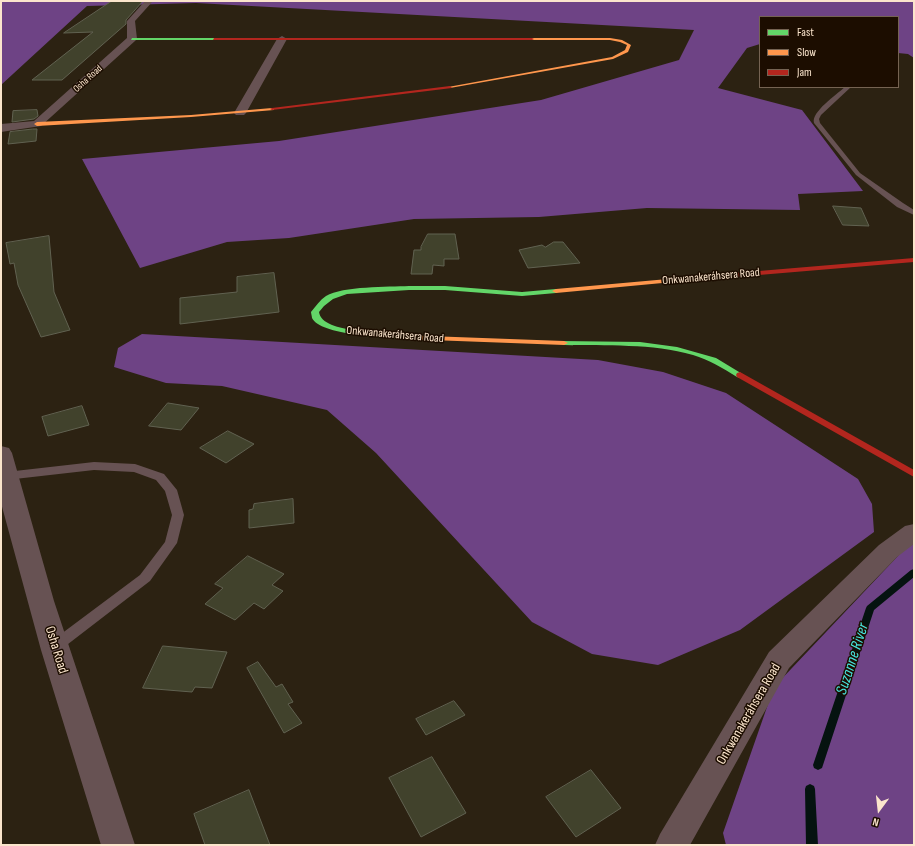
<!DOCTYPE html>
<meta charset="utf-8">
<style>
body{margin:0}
#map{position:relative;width:915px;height:846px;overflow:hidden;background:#2c2212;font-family:"Sofia Sans Condensed",sans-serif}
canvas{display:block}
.frame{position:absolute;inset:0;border:2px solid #fbe5cc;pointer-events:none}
.legend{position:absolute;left:759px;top:16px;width:140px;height:72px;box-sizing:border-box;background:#1c0d00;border:1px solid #756352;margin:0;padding:5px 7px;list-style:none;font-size:12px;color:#fbe5cc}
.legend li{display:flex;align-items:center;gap:8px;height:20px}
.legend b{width:20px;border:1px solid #756352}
.north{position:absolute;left:859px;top:790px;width:40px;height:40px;-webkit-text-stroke:3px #1c0d00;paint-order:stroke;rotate:195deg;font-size:11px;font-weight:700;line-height:16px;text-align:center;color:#fbe5cc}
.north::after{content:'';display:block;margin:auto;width:14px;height:18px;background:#fbe5cc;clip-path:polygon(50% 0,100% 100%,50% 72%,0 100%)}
</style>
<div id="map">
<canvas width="915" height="846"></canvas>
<div class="frame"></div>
<ul class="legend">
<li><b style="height:5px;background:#63d668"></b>Fast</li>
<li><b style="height:5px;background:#ff974d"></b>Slow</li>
<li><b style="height:5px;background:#b3261e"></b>Jam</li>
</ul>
<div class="north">N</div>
</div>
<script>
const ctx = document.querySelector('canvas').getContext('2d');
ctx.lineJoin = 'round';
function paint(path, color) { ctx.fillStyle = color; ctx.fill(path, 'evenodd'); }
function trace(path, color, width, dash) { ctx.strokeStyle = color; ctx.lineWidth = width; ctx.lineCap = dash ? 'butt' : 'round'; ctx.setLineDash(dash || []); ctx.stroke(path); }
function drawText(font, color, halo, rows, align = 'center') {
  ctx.font = font + ' "Sofia Sans Condensed",sans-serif'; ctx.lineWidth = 3; ctx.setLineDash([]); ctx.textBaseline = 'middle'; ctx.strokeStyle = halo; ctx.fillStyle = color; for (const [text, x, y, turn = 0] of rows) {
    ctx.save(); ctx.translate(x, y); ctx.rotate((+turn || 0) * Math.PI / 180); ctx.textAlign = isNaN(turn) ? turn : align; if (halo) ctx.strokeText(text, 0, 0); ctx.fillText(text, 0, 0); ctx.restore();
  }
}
paint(new Path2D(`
 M1 1H914V58L908 54 898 53V17H760V44L747 48 718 88 802 110 863 191 798 194 800 210 647 208 539 217 414 219 289 238 227 242 140 268 82 159 279 141 541 100 679 60 694 30 196 3 87 6 1 85Z
 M142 334 598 360 663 372 726 393 858 479 872 504 874 532 740 630 658 665 592 654 532 622 376 453 327 410 222 386 166 383 114 367 118 348Z
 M914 539V845H726L723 833 774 687Z`), '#6e4385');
paint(new Path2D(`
 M914 569V577L874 610 823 765 822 768 818 770 814 768 813 765 866 608 867 606 911 570Z
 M810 784 814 786 815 789 818 845H806L805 789 806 786Z`), '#051310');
const building = new Path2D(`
 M112 1H143L126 20V24L62 80H32L93 32 64 33Z
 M37 110 38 116 34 119 12 122 13 111Z
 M33 129H37L36 141 8 144 10 132Z
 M833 206 861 208 869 226 843 225Z
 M428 234H455L459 259H444V266L433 265 432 274H411L414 250H421V247Z
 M49 236 54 292 70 330 41 337 18 285 14 263 10 264 6 243Z
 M554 242H563L580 263 528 268 519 250 542 245 545 247Z
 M274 273 279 312 180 324V298L237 292V277Z
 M168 403 199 408 181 430 149 426Z
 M82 406 89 425 48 436 42 417Z
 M228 431 254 444 226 463 200 448Z
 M293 499 294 523 249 528V510L253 509 254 504Z
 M248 556 284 574 272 585 283 591 264 609 254 603 235 620 205 604 223 588 215 584Z
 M163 646 227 652 212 688 195 687 192 692 143 688Z
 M258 662 276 687 282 684 293 702 288 704 302 723 284 733 247 668Z
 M454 701 465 715 426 735 416 719Z
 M432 757 466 813 421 837 389 778Z
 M591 770 621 808 576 837 546 797Z
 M249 790 270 845H205L194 814Z`);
paint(building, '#41422c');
trace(building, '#616251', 1);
paint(new Path2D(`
 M845 87H851L821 115 819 119 820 123 860 173 903 203 914 210V215L897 207 856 175 814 123C811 112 836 95 845 87Z
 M94 462 135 464 164 474 177 490 184 515 177 543 150 581 59 651 54 653 49 651 47 647 49 643 140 575 165 542 172 515 165 491 156 480 134 472 94 470 6 480 2 479 1 475 6 472Z`), '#675253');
paint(new Path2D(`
 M145 1H153L135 21 137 39 135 41 41 126 1 132V124L34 121 127 38V21Z
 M282 36 287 39 246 113 244 115H236L234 113 277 39Z
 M1 446 9 448 12 453 54 601 135 845H101L41 650 1 503Z
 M914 524V544L897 557 789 668 690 845H655L660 834 769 652 879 545 905 526Z`), '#675253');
paint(new Path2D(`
 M132 38H214L216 39 214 40H131Z
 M409 286H445L522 292 556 289 560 291 556 293 522 296 445 290H409L347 294 333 299 324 306 319 312C322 335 389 331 407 335L408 337 404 339C386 338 320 335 312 318 312 317 311 313 311 312 316 306 320 300 326 296 343 286 388 287 409 286Z
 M561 341 640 342 677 347 716 358 744 375 740 378 737 377C723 368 709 360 693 355 652 343 606 346 564 345L560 343Z`), '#63d668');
paint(new Path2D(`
 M531 38H610L622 40 631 45 628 52 613 59 450 88 448 87 612 57 625 50 627 45 620 42 610 40H532Z
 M272 108 274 109V110L191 117 37 126 34 124 37 122 191 115Z
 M735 273 739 275 737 276 556 293 552 291 556 289Z
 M401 335 564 341 568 343 564 345 404 339 400 337Z`), '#ff974d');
paint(new Path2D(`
 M214 38H532L534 39 532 40H213Z
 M450 86 452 88 272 110 270 109 272 108Z
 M914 258V262L735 277 731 275 735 273Z
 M740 372 914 470V477L737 377 736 375 737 373Z`), '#b3261e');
drawText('10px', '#fbe5cc', '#1c0d00', [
 ["Osha Road",88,79,-42]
]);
drawText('12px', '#fbe5cc', '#1c0d00', [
 ["Onkwanakeráhsera Road",711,277,-5],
 ["Onkwanakeráhsera Road",395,335,5]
]);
drawText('14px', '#fbe5cc', '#1c0d00', [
 ["Osha Road",56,650,73],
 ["Onkwanakeráhsera Road",749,714,-60]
]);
drawText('italic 16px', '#47e5de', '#1c0d00', [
 ["Suzanne River",853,659,-72]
]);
</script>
